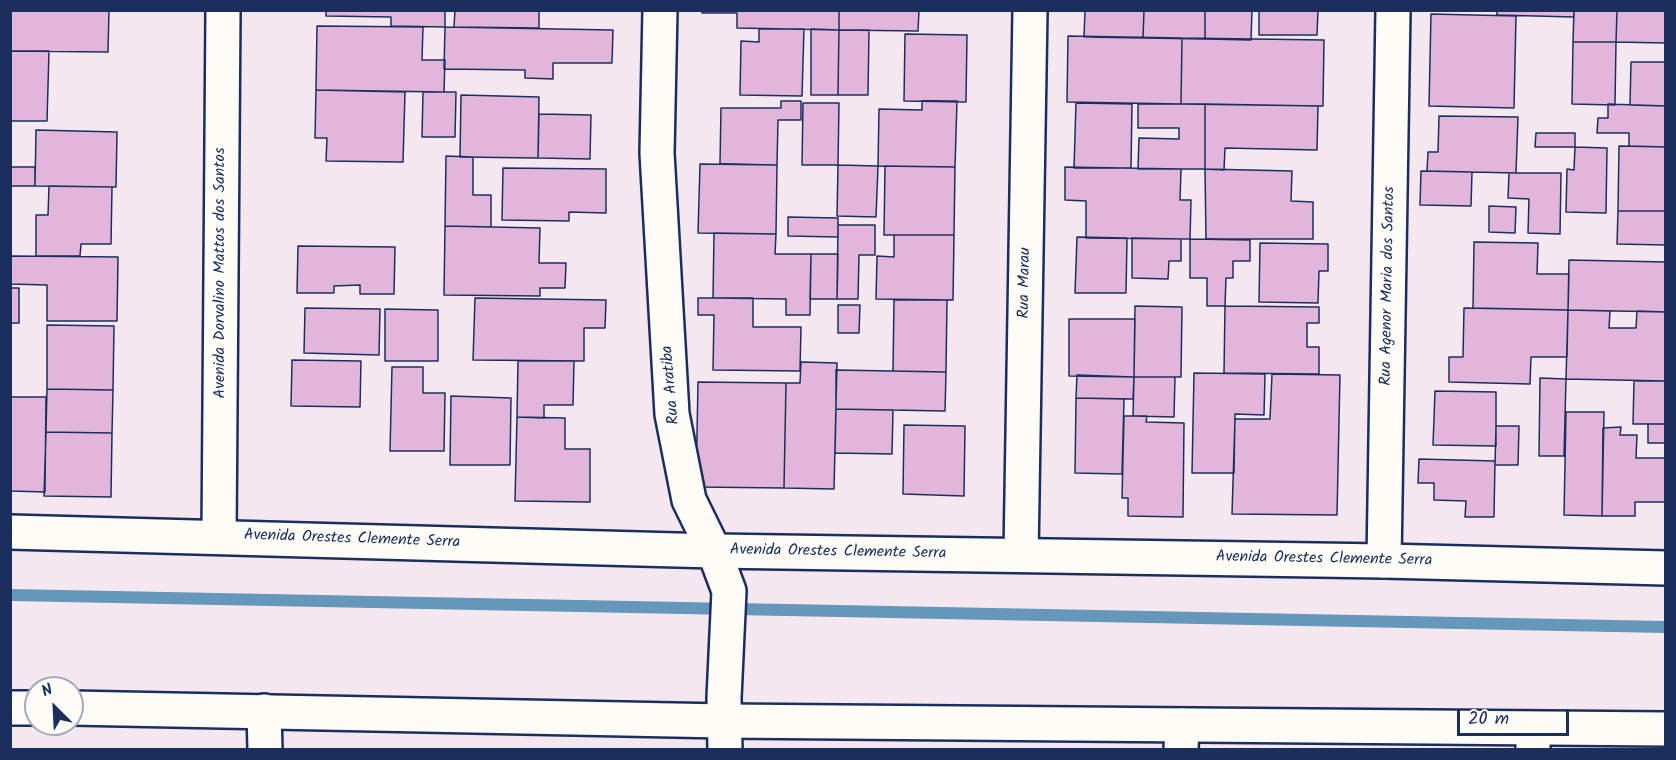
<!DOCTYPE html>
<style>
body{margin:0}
#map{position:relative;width:1676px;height:760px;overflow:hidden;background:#f5e7ef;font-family:Kalam,sans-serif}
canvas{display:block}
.frame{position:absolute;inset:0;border:12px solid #1b2f5e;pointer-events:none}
.north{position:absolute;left:24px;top:676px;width:60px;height:60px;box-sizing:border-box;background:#fdfcf7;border:2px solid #a3aaba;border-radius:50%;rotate:336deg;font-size:16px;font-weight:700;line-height:24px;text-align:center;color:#1b2f5e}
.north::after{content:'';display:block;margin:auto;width:21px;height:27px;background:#1b2f5e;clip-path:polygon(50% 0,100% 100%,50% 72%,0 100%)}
.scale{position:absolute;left:1457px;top:709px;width:112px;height:27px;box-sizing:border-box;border:3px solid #1b2f5e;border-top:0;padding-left:8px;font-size:18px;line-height:21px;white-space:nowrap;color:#1b2f5e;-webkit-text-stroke:4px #fdfcf7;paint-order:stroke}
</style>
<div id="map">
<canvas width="1676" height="760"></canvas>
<div class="frame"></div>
<div class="north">N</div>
<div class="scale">20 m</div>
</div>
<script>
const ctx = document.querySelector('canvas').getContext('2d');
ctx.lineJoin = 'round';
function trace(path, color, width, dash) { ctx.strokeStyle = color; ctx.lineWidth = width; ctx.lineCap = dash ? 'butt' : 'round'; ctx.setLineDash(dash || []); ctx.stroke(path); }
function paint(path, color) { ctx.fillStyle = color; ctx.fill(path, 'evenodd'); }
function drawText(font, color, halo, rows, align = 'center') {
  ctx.font = font + ' Kalam,sans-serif'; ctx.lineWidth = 6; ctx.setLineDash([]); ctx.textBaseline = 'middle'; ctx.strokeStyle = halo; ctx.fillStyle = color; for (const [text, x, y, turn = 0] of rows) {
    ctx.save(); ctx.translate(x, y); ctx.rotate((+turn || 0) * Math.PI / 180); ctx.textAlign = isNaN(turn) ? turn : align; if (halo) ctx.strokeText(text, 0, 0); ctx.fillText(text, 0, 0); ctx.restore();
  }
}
trace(new Path2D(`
 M10 595 1666 627`), '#6497b9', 12);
const building = new Path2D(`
 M10 10H109L108 52 10 51Z
 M326 10H445V27L391 26V17L326 16Z
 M455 10H539V28L454 27Z
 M702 10H839V30L737 28V13H702Z
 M839 10H919L918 31 839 30Z
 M1085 10H1144L1143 38 1084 37Z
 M1144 10H1205V39L1143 38Z
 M1205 10H1252L1251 40 1205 39Z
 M1259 10H1318L1317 35H1259Z
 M1497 10H1574V17L1497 15Z
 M1574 10H1617L1616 42H1573Z
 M1617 10H1666V43L1616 42Z
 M1431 14 1516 16 1514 108 1429 106Z
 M317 26 423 27 422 60H445L444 92 316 90Z
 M445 27 613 30 612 63H553V79L525 78V70L444 69Z
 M759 29H804L802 96 740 95 741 41 759 42Z
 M811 29 839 30 838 95H811Z
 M839 30H869L868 95H838Z
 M905 34 967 35 966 102 904 101Z
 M1068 36 1182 38 1181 104 1067 102Z
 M1182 38 1324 40 1323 106 1181 104Z
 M1573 42H1616L1615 105 1572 104Z
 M10 51H49L47 121H10Z
 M1631 62H1666V106L1630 105Z
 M316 90 405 92 403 162 326 161 327 138H315Z
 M423 92H456L455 137H422Z
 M461 95 539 97 538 158 460 157Z
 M781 101H801V120H778L777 165 720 164 721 108H781Z
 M922 101H957L955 167 878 166 879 109 922 110Z
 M803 103H839L838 165H802Z
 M1076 103 1132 104 1131 168H1074Z
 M1138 104H1205V169H1138L1139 138 1179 139V128H1138Z
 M1205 104 1318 106 1317 150 1225 148 1224 170 1205 169Z
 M1608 104 1666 106V147L1629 146V133H1597L1598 118H1608Z
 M539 114 591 115 590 159 538 158Z
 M1439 116 1518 117 1516 173 1427 171 1428 152H1438Z
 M36 130 117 132 116 187 35 186Z
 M1536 133H1575V147H1535Z
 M1619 146 1666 147V211H1618Z
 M1575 147 1607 148 1606 213 1566 212 1567 169 1574 170Z
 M446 156 473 157V195H491V227L445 226Z
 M700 164 777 165 776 234 698 233Z
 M838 165 878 166 876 217 837 216Z
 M885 166 955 167 954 235H884Z
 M10 167H35V186H10Z
 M1065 167 1181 169 1180 200H1191L1190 239 1086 238V201L1065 200Z
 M503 168 606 169V213L569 212V221L502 220Z
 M1205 169 1292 171 1291 201 1313 202V239H1206Z
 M1421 171 1472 172 1471 206 1420 205Z
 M1509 173H1561L1560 234 1528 233 1529 199 1508 198Z
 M49 186 112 187 111 244H81L80 256H36V215H48Z
 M1489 206 1516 207 1515 233 1489 232Z
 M1618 211H1666V245L1617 244Z
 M788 217 838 218V237L788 236Z
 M838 225H875V255H859L858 299H837Z
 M445 226 540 228 539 263H566L565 288H540V296L444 295Z
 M714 233 776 234 775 254H811L810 315H786V299L713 298Z
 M894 235H954L953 300 876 299 877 256 894 257Z
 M1077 237 1127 238 1126 293H1075Z
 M1132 238 1181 239V261H1169L1168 279 1132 278Z
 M1190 239 1250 240V261H1233V278H1226L1225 306H1207V278H1190Z
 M1474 242 1538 243 1537 274H1569L1568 310 1473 308Z
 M1260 243 1328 244V271H1319L1318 303 1259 302Z
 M298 246 395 247 394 294H360V285L334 286V293H297Z
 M811 254H838L837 299H810Z
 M10 256 118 257 117 321H47V285L10 284Z
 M1569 260 1666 262V312L1568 310Z
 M10 288H19V323H10Z
 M475 298 606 300 605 328H584V361L473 360Z
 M698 298H753V327H801L800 371 713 370 714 315H698Z
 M894 300H947L946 372 893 371Z
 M838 305H860L859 333H838Z
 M1135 306 1182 307 1181 377H1134Z
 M1225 306 1319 307V323H1307V347H1319V374L1224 373Z
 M305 308 380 309 379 355 304 353Z
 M1464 308 1568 310 1567 357H1531L1530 384 1449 382V357H1463Z
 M385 309 438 310V361H385Z
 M1568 310 1610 311 1609 328H1636L1637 311 1666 312V381L1566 379Z
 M1069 319H1135L1134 377 1069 376Z
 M47 325 114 326 113 390 47 389Z
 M292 360 361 361 360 407 291 406Z
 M518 361H574L573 405H544V418L517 417Z
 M801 362 837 363 834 489 784 488 786 383H800Z
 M392 367H423V393H445L444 451H390Z
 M836 370 946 372 945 411 836 409Z
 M1194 373 1265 374 1264 415 1235 414 1234 473H1192Z
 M1272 374 1340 375 1337 515 1232 514 1235 419H1270Z
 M1077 375 1134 377 1133 399 1076 398Z
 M1134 377H1175L1174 417 1133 416Z
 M1540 378 1566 379 1564 456H1539Z
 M1634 381H1666V424H1633Z
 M698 382 786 383 784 488 696 487Z
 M47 389 113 390 112 433 46 432Z
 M1435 391 1496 392V446L1433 445Z
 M451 396 511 398 510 465H450Z
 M10 397H46L45 492 10 491Z
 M1076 398 1124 399 1122 474 1075 473Z
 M836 409 893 410 892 454 835 453Z
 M1566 412H1604L1602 516 1564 515Z
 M1124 416H1147L1146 422 1184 423 1183 517 1128 516V498H1122Z
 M517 417 565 418V449H590V502L515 501Z
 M1648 424H1666V443H1648Z
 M904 425 965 426 964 496 903 494Z
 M1496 426H1519L1518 465H1495Z
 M1621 427 1620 435H1637L1636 458H1666V502H1635V516H1602L1603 428Z
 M46 432 112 433 111 497 44 496Z
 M1419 459 1495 461 1494 517H1465L1466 501 1434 500V483H1418Z`);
paint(building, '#e2b6db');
trace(building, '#1b2f5e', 1.5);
const street = new Path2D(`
 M660 10 657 153 672 414 689 500 714 551 729 591 724 698 725 750
 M219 536 223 10
 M1021 555 1030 10
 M1384 561 1393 10
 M264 711 265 750
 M1181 750 1182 725
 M1533 750V730`);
const secondary = new Path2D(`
 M10 532 714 551 1384 561 1666 568
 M10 708H36
 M72 708 724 721 1666 729`);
trace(street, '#1b2f5e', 38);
trace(secondary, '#1b2f5e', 38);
trace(street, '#fdfcf7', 33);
trace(secondary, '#fdfcf7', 33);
drawText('16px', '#1b2f5e', '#fdfcf7', [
 ["Avenida Dorvalino Mattos dos Santos",221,273,-90],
 ["Rua Marau",1026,283,-89],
 ["Rua Agenor Maria dos Santos",1389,286,-89],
 ["Rua Aratiba",672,385,-95],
 ["Avenida Orestes Clemente Serra",352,540,2],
 ["Avenida Orestes Clemente Serra",838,553,1],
 ["Avenida Orestes Clemente Serra",1324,560,1]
]);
</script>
